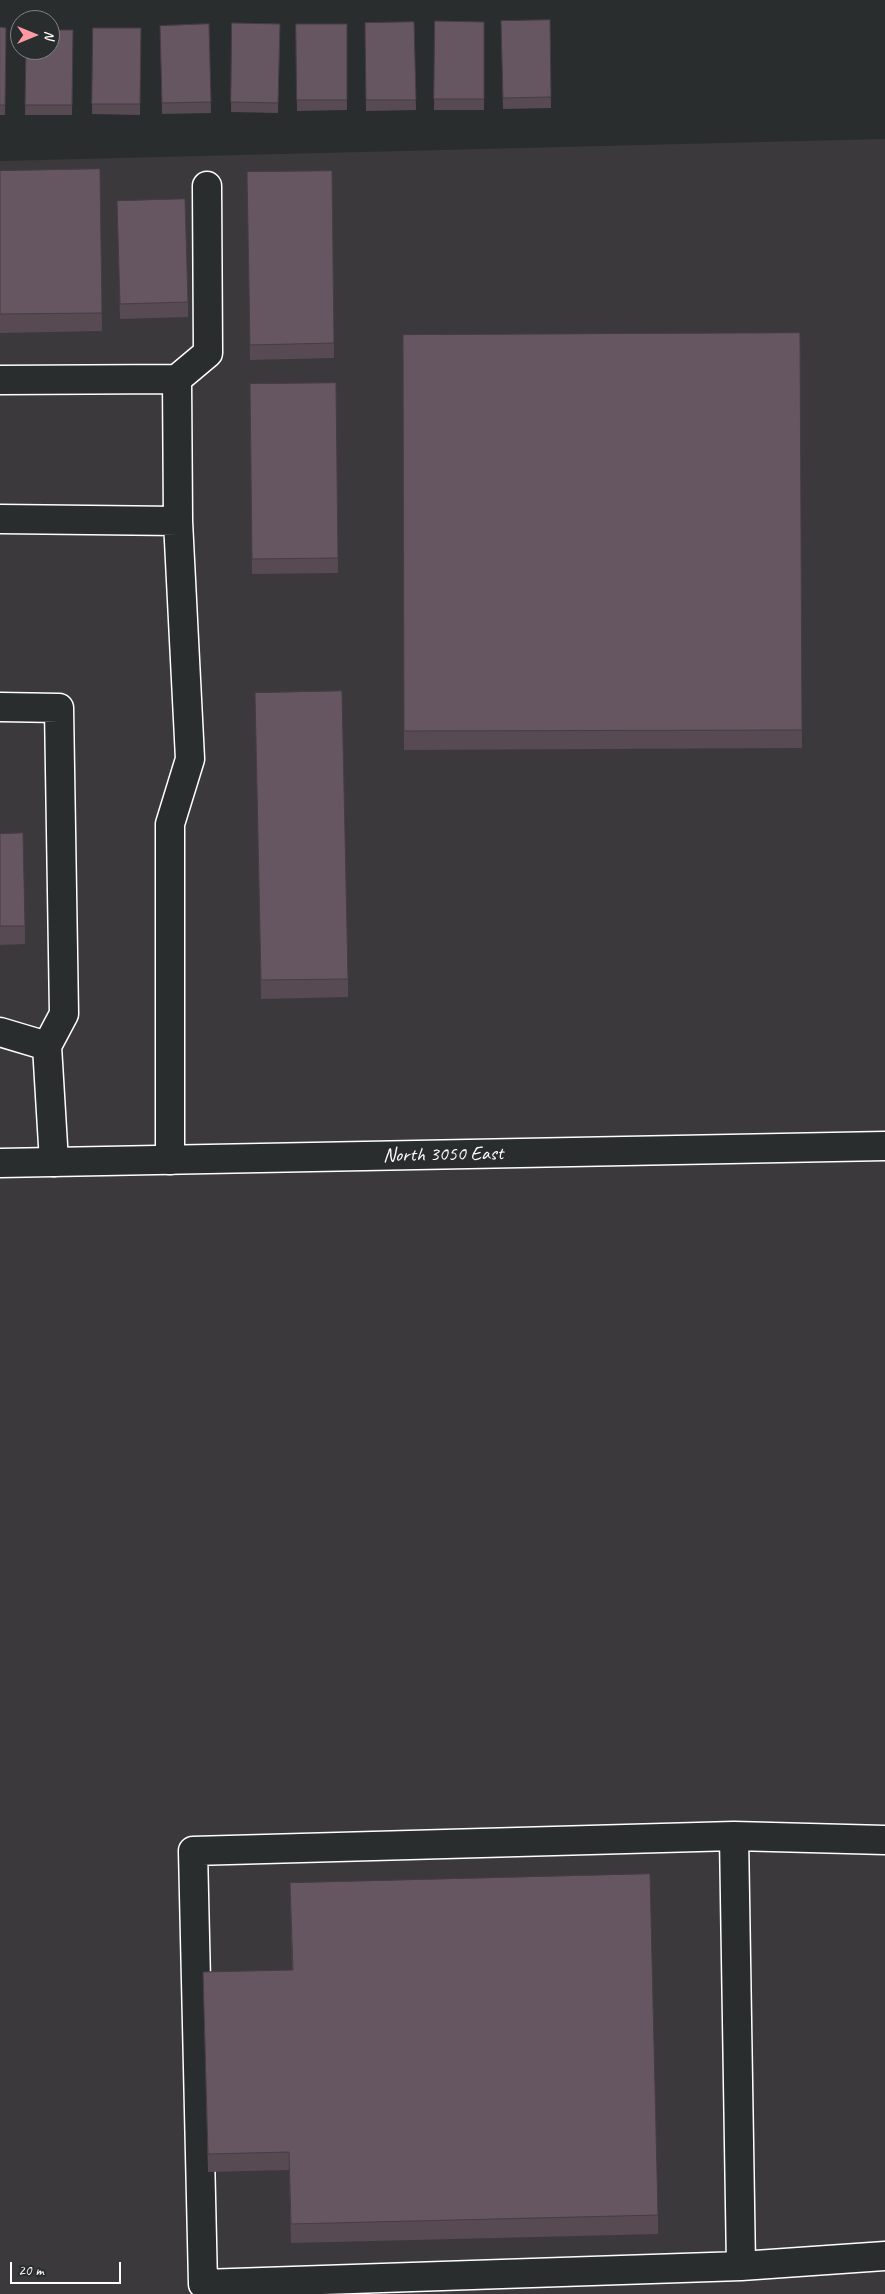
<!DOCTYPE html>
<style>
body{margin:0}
#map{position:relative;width:885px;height:2294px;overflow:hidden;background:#2a2d2e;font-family:Caveat,sans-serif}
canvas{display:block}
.north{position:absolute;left:10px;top:10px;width:50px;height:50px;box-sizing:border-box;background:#2a2d2e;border:1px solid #7f8182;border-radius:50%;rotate:90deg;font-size:14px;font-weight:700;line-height:20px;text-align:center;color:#fff}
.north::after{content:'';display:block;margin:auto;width:18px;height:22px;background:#ff9aa2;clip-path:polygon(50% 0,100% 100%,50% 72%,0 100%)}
.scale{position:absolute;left:10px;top:2262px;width:111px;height:22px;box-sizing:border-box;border:2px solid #fff;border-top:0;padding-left:6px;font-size:15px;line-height:18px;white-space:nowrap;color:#fff;-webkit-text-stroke:4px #2a2d2e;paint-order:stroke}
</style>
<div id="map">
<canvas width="885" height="2294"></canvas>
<div class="north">N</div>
<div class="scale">20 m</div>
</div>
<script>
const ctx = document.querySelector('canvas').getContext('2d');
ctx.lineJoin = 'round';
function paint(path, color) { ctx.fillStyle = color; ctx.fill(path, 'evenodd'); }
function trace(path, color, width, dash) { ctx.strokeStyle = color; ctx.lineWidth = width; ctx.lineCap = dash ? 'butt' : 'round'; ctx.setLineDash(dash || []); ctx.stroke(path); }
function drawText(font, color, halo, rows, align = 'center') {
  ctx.font = font + ' Caveat,sans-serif'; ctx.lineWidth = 5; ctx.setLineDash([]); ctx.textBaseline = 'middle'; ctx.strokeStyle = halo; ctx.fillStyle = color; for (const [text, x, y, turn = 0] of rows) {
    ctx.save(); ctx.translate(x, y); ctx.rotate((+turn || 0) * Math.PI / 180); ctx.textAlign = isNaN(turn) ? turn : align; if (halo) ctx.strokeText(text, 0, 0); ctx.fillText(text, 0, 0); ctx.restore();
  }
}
paint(new Path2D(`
 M885 139V2294H0V161Z`), '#3c393d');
const minor = new Path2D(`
 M0 380 177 379 208 353 207 186
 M0 519 178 521
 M0 707 59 708 64 1014 47 1046 54 1162
 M0 1032 47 1046
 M170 1160V824L190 759 178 521 177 379
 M734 1836 741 2266 885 2256
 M741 2266 203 2284 193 1851 734 1836 885 1840`);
const major = new Path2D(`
 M0 1163 885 1146`);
trace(minor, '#fff', 31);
trace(major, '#fff', 31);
trace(minor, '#2a2d2e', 28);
trace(major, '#2a2d2e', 28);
paint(new Path2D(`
 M550 20 551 108 503 109 501 21Z
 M435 21 484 22V110H434Z
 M414 22 416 110 366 111 365 23Z
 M232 23 280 24 278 113 231 112Z
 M209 24 211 113 162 114 160 26Z
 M296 24H347V110L297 111Z
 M0 27 6 28 5 115H0Z
 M93 28H141L140 115 92 114Z
 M73 30 72 115H25L26 50Z
 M100 169 102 331 0 333V171Z
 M332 171 334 358 250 360 247 172Z
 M117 201 188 302V317L120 319Z
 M800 333 802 748 404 750 403 335Z
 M336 383 338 573 252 574 250 384Z
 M255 693 348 979V997L261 999Z
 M0 834 25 926V944L0 945Z
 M290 1883 658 2215V2234L291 2243 289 2170 208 2172 203 1972 292 1970Z`), '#584a53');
const building = new Path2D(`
 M550 20 551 97 503 98 501 21Z
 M435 21 484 22V99H434Z
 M414 22 416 100H366L365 23Z
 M232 23 280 24 278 103 231 102Z
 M209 24 211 102 162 103 160 26Z
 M296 24H347V100H297Z
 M0 27 6 28 5 105H0Z
 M93 28H141L140 104H92Z
 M50 30H73L72 105H25L26 50H50Z
 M100 169 102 313 0 314V171Z
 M332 171 334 343 250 345 247 172Z
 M185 199 188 302 120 304 117 201Z
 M800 333 802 730 404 731 403 335Z
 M336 383 338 558 252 559 250 384Z
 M342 691 348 979 261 980 255 693Z
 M23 833 25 926H0V834Z
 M650 1874 658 2215 291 2224 289 2152 208 2154 203 1972 293 1970 290 1883Z`);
paint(building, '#665661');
trace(building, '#473c44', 1);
drawText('20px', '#fff', '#2a2d2e', [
 ["North 3050 East",443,1155,-1]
]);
</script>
